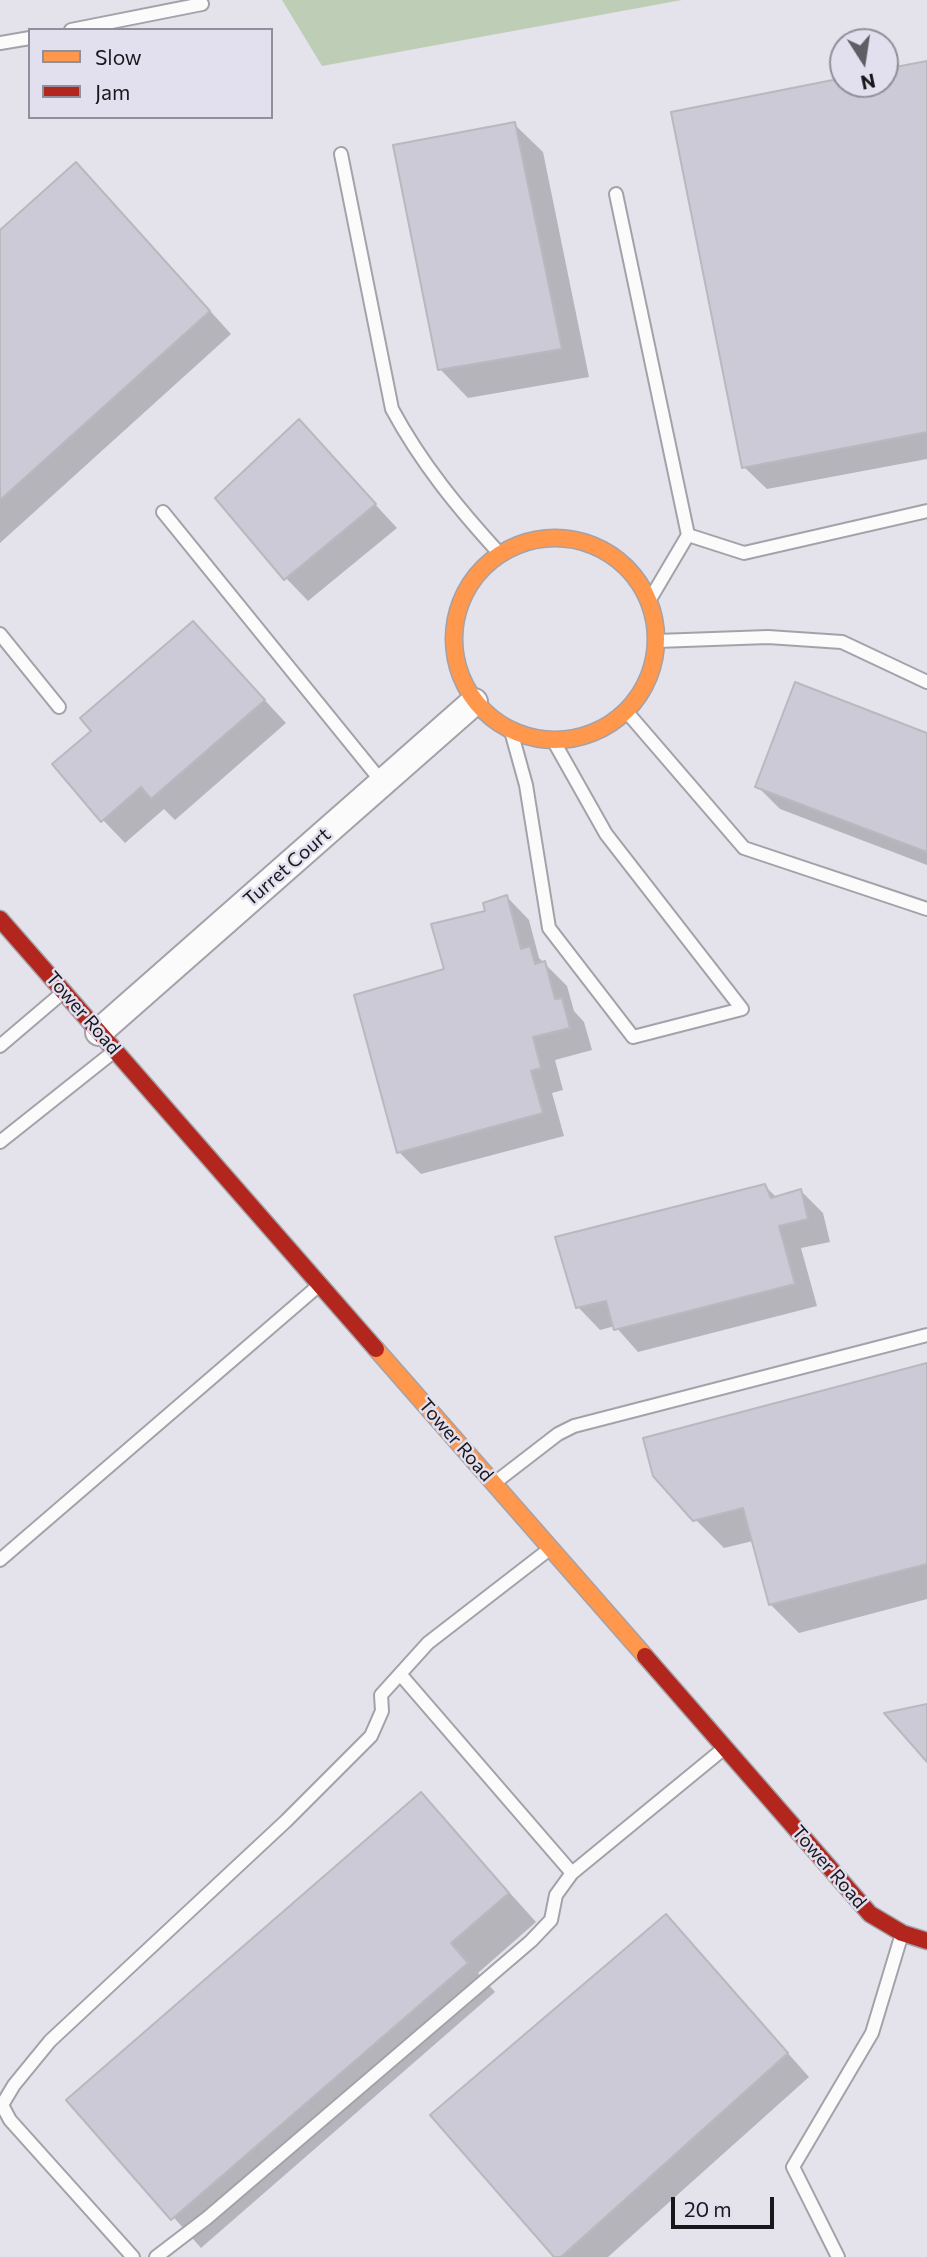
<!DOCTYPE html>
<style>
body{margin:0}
#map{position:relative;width:927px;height:2257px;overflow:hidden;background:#e4e2ea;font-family:Commissioner,sans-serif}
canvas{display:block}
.legend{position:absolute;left:28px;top:28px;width:245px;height:91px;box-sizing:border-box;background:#e2dfee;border:2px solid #918f9a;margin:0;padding:9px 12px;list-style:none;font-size:21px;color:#18171c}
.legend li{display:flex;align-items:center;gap:14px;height:35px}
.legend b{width:35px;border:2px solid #918f9a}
.north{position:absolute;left:829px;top:28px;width:70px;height:70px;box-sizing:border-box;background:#e2dfee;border:2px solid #918f9a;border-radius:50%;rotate:168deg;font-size:19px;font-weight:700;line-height:28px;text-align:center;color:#18171c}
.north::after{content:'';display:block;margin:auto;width:24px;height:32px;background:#5f5e64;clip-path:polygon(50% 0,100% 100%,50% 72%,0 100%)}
.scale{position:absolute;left:671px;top:2197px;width:103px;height:32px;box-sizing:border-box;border:4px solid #18171c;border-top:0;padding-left:9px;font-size:21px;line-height:24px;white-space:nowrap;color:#18171c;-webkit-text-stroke:5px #e2dfee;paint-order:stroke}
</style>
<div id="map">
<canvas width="927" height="2257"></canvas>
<ul class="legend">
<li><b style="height:9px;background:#ff974d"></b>Slow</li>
<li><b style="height:9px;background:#b3261e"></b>Jam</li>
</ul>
<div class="north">N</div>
<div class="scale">20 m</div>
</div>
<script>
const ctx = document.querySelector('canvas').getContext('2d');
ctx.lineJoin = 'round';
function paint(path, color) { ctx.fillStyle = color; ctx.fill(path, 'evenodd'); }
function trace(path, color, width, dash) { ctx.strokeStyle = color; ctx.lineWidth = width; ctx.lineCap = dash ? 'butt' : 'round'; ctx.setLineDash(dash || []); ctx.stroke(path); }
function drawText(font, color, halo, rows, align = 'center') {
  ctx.font = font + ' Commissioner,sans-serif'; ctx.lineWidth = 5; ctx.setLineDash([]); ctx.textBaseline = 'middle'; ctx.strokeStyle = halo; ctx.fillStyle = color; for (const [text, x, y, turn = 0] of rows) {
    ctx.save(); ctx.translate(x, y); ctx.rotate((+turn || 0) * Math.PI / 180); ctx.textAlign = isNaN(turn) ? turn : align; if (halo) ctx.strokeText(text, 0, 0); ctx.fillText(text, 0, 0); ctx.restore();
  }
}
paint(new Path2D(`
 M282 0H682L322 66Z`), '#becdb5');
paint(new Path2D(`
 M927 63V459L767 489 744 467 843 84H885V71Z
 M514 124 543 152 589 377 468 398 440 369Z
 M98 187 231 334 0 543V233Z
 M299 422 397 528 308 601 286 578Z
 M193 623 286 723 175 820 164 809 125 843 103 820 93 731Z
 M927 735V865L780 809 757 786Z
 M507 897 529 920 539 958 567 986 574 1011 584 1022 592 1050 555 1060 563 1090 552 1093 564 1136 421 1174 399 1152 447 970 488 912Z
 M765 1186 777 1198 801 1191 823 1213 830 1242 801 1248 817 1306 638 1352 615 1326 600 1330 578 1307Z
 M927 1365V1599L799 1633 770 1604 753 1541 724 1548 695 1519Z
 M421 1794 536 1922 478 1973 495 1992 201 2248 69 2100Z
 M666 1916 809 2077 608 2257H556Z`), '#0003');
const building = new Path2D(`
 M927 61V432L742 468 671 112 843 78V84H885V69Z
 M515 122 562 349 438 370 393 145Z
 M76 162 210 311 0 500V230Z
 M299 419 376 504 284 580 215 498Z
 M193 621 265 700 151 799 141 787 101 822 52 764 91 731 80 718Z
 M795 682 927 733V852L755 787Z
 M507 895 521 949 530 946 535 964 545 961 555 999 562 998 570 1028 533 1037 541 1068 531 1071 543 1113 397 1153 354 995 444 969 431 924 485 911 483 903Z
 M765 1184 771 1198 801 1189 808 1219 779 1226 795 1284 614 1330 606 1301 576 1308 555 1237Z
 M927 1363V1564L769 1605 743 1508 693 1521 653 1476 643 1438Z
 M927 1704V1762L884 1713Z
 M421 1792 509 1893 451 1943 468 1963 171 2220 66 2100Z
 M666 1914 788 2053 561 2257H554L430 2115Z`);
paint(building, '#cccad7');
trace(building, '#bab8be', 2);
const lane = new Path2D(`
 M71 30 202 4
 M0 43 30 38
 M341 154 392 409C421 463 458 508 499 553
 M616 194 688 535 649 601
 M163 512 382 782
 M688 535 744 553 927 511
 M0 634 59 707
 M657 641 768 637 842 642 927 682
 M626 711 744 848 927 909
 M511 731 526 785 549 928 633 1037 742 1009 606 834 553 740
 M0 1046 61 994
 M0 1142 112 1053
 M497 1481 558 1434 574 1426 927 1335
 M0 1560 317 1287
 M400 1674 572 1873
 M133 2257 10 2120 2 2105 14 2085 50 2041 286 1821 371 1736 382 1711 381 1695 428 1643 547 1551
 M156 2257 207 2218 531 1941 551 1920 556 1895 572 1873 722 1750
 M838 2257 793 2167 872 2033 901 1937`);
const street = new Path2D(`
 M99 1032 474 702`);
const slow = new Path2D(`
 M454 639a101 101 0 1 1 202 0a101 101 0 1 1-202 0Z
 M376 1349 645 1656`);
const jam = new Path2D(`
 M0 919 376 1349
 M645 1656 870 1914 902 1933 927 1941`);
trace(lane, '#a4a2a9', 16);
trace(street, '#a4a2a9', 30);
trace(slow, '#a4a2a9', 19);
trace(jam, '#a4a2a9', 19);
trace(lane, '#fbfbfc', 12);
trace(street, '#fbfbfc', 26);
trace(slow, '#ff974d', 16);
trace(jam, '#b3261e', 16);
drawText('19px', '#18171c', '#e2dfee', [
 ["Turret Court",287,867,-41],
 ["Tower Road",83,1013,49],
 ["Tower Road",456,1440,49],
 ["Tower Road",829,1867,49]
]);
</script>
